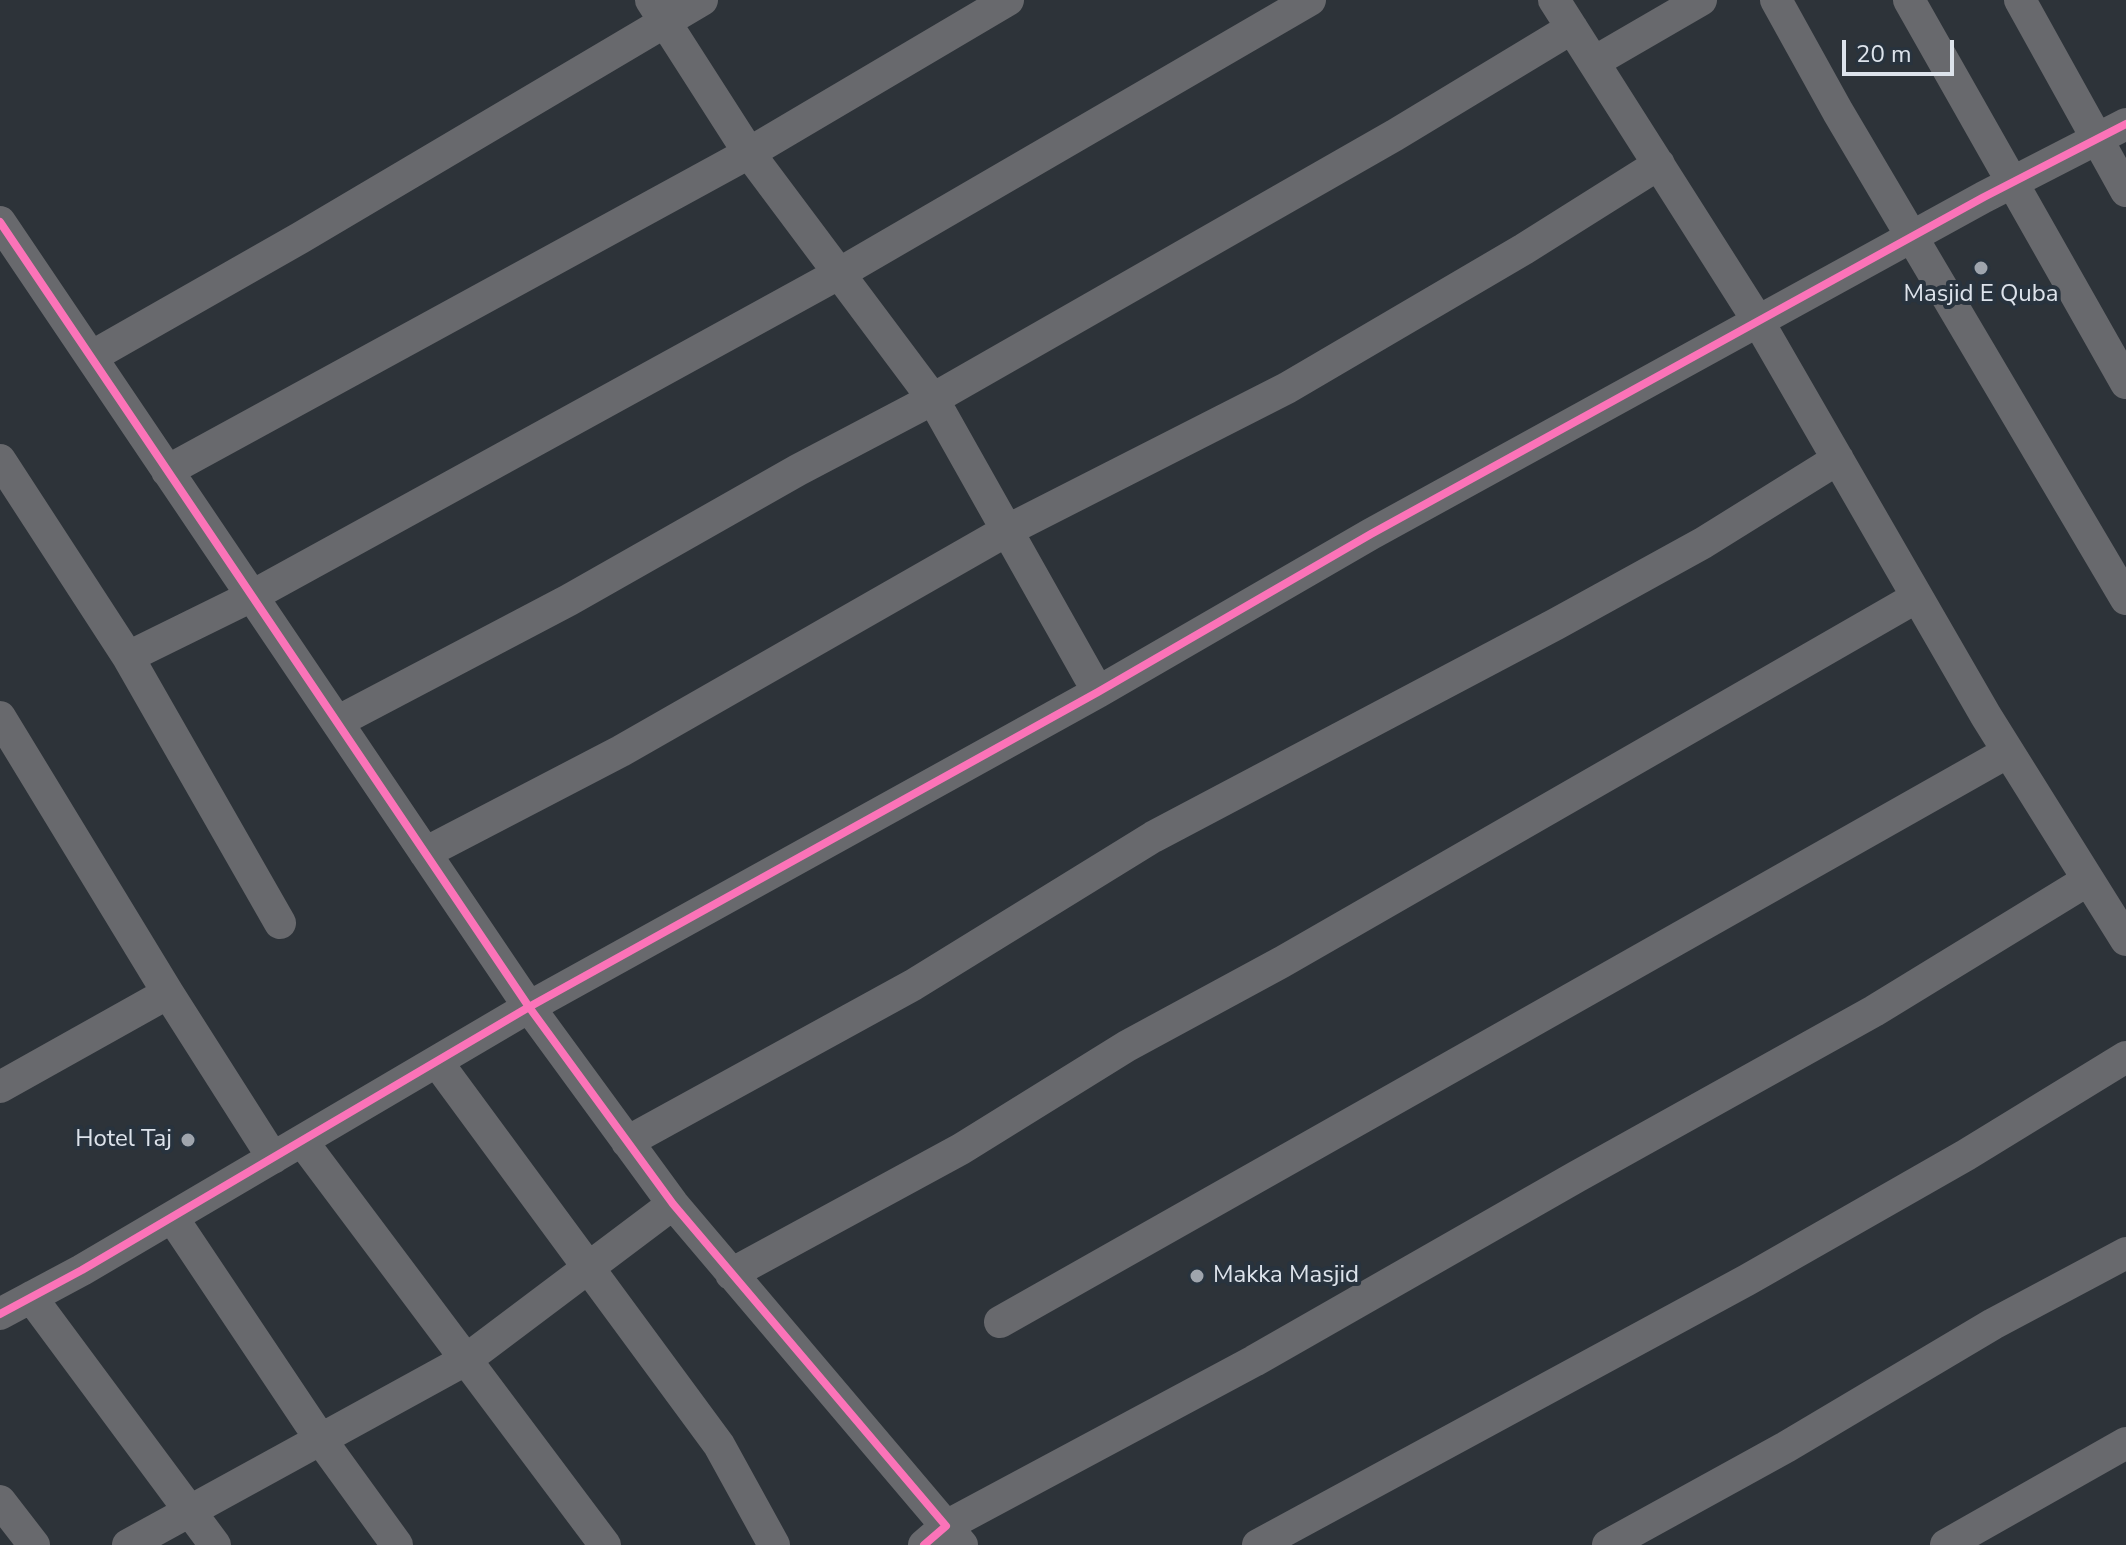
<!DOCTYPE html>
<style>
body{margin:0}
#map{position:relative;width:2126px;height:1545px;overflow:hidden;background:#2d3339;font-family:"Nunito Sans",sans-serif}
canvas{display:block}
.scale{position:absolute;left:1842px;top:40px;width:112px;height:36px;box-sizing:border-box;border:4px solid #dde3eb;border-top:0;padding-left:10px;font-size:24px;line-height:28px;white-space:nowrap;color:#dde3eb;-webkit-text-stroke:6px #28333e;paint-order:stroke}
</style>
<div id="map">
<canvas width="2126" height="1545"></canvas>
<div class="scale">20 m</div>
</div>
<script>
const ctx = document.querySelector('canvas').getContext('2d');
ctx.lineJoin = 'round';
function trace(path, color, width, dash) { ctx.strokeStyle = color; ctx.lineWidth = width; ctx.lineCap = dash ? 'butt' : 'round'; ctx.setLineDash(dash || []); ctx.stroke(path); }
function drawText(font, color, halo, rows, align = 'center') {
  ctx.font = font + ' "Nunito Sans",sans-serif'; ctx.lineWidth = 8; ctx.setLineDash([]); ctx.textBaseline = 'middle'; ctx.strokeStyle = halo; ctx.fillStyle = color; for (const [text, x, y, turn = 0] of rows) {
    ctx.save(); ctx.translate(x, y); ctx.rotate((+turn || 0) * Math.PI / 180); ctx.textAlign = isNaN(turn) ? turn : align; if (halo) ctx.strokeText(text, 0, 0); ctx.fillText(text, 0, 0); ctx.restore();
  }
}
trace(new Path2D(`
 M651 0 749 153 933 399 1098 692
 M1554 0 1758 321 1986 716 2126 940
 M1776 0 1838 112 2126 599
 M1909 0 2126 383
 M2020 0 2126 191
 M1594 62 1701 0
 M0 222 529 1007 82 1270 0 1314
 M91 357 300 238 702 0
 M0 460 128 657 280 923
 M167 471 749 153 1008 0
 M128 657 252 596 840 273 1310 0
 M0 717 168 993 273 1158
 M337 722 569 600 798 470 933 399 1395 135 1572 28
 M425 853 621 751 1006 531 1287 388 1524 249 1659 164
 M437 1062 719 1445 774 1545
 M0 1087 168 993
 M302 1141 605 1545
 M627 1142 913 985 1153 837 1556 624 1703 543 1838 459
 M172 1217 321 1440 397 1545
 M731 1274 961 1149 1127 1046 1282 962 1917 597
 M31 1297 215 1545
 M1000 1322 2008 752
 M0 1501 34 1545
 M128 1545 467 1359 673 1204
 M924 1545 946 1526 673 1204 529 1007 1098 692 1371 534 1984 197 2126 124
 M962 1545 946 1526 1254 1361 1576 1177 1874 1011 2088 880
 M1258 1545 1747 1280 1966 1155 2126 1057
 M1608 1545 1786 1447 1993 1324 2126 1253
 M1946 1545 2126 1443`), '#68696d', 32);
trace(new Path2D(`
 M0 222 529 1007 82 1270 0 1314
 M924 1545 946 1526 673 1204 529 1007 1098 692 1371 534 1984 197 2126 124`), '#fb73b8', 8);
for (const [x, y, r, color] of [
 [1981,268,8,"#9fa5ad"],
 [188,1140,8,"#9fa5ad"],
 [1197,1276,8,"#9fa5ad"]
]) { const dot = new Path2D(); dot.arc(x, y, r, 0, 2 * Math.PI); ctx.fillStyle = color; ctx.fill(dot); trace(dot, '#28333e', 3); }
drawText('24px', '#dde3eb', '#28333e', [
 ["Masjid E Quba",1981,295],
 ["Hotel Taj",172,1140,"right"],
 ["Makka Masjid",1213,1276,"left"]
]);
</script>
